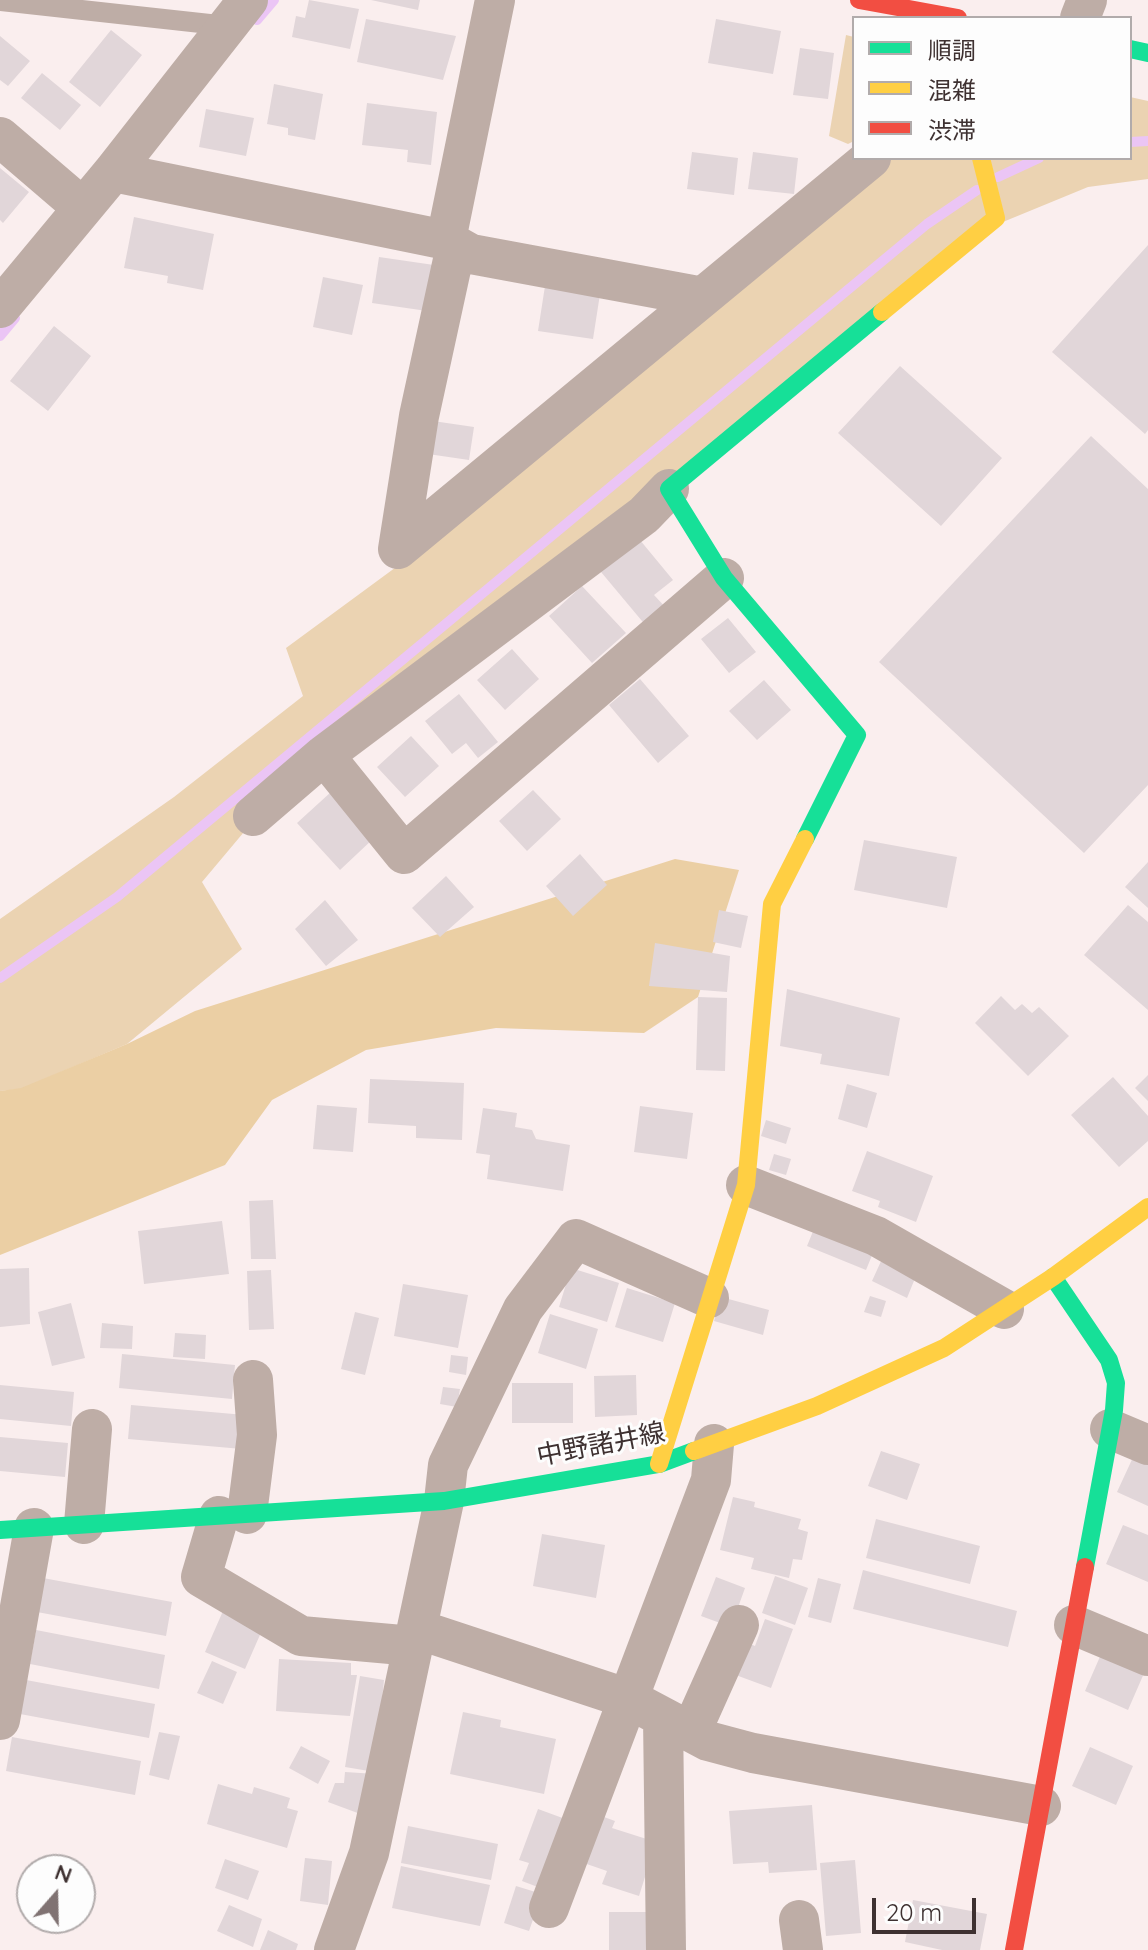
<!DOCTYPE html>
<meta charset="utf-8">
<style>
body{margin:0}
#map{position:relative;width:1148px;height:1950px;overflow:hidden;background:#faeeee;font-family:Quicksand,"Noto Sans JP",sans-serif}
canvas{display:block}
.legend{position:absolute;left:852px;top:16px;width:280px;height:144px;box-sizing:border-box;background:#fdfdfd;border:2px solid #b1abab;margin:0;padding:10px 14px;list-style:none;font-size:24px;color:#3e3131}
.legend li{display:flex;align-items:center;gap:16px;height:40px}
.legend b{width:40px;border:2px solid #b1abab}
.north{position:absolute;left:16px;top:1854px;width:80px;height:80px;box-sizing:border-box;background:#fdfdfd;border:2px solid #b1abab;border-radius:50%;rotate:20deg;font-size:22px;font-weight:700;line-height:32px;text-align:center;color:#3e3131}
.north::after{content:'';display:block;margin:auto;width:28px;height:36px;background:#807373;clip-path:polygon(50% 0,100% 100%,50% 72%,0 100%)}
.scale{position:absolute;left:872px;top:1898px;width:104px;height:36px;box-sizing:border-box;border:4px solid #3e3131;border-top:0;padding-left:10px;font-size:24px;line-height:28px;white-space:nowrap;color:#3e3131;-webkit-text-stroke:6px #fdfdfd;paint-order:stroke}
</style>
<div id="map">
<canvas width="1148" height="1950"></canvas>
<ul class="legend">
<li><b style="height:10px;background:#16e098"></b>順調</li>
<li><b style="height:10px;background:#ffcf43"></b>混雑</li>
<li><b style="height:10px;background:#f24e42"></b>渋滞</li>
</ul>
<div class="north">N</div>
<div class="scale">20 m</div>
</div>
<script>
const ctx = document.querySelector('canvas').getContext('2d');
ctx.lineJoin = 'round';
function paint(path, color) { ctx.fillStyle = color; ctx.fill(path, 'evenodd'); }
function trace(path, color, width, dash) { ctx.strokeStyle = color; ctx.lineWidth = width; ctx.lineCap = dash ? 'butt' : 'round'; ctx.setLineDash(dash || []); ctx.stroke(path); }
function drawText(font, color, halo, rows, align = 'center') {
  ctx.font = font + ' Quicksand,"Noto Sans JP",sans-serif'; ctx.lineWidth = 6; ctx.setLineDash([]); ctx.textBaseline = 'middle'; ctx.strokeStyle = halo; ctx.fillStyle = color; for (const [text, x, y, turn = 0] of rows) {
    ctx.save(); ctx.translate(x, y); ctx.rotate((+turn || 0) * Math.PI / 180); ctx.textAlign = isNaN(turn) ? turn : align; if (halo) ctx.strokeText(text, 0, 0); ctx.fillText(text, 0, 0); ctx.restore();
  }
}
paint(new Path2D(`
 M846 35 854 37V141L848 144 829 136Z
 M1130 97 1148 101V179L1088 187 981 231 270 801 202 882 242 949 127 1044 21 1089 0 1091V919L174 797 303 696 286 648 422 548 884 158H1130Z`), '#ebd3b2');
paint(new Path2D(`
 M675 859 739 870 698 997 644 1033 496 1028 366 1050 272 1100 225 1165 0 1255V1091L21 1088 127 1044 195 1011Z`), '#ebcfa4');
trace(new Path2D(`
 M257 20 274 0
 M1130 142 1148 141
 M998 177 1039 158
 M0 336 15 318
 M0 978 117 897 927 224 977 190`), '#ebc5f5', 10);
paint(new Path2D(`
 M309 0 359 9 350 49 292 37 296 16 305 18Z
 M371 0H420L418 10Z
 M366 19 456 36 443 80 357 62Z
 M716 19 781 31 773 74 708 63Z
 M111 30 142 55 100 107 69 82Z
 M0 36 30 61 8 86 0 80Z
 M800 48 834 53 828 99 793 95Z
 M42 73 81 105 60 130 21 98Z
 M274 84 323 94 315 140 288 135V128L267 124Z
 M367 103 437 112 431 165 407 162 408 150 362 145Z
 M206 109 254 118 246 156 199 147Z
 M692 152 738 158 734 195 687 189Z
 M753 152 798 158 794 194 748 189Z
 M0 168 29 192 3 223 0 220Z
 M134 217 214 234 203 290 167 283 168 276 124 268Z
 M1148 245V430L1145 434 1052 352Z
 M379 257 434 265 427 311 372 303Z
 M323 277 363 285 352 335 313 327Z
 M545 286 600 294 593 339 538 331Z
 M54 326 91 356 48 411 10 381Z
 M900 366 1002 458 941 526 838 433Z
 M433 421 474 427 469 460 428 454Z
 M1091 436 1148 489V785L1084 853 879 662Z
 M635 534 673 580 654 595 668 610 647 627 596 566Z
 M582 586 626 633 592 663 549 616Z
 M728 618 756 652 729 673 701 639Z
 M512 649 539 679 505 710 477 680Z
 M640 679 689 736 658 763 609 705Z
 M764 680 791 710 757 740 729 711Z
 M459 694 498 742 478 758 466 743 452 754 425 721Z
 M411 736 439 766 405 797 377 767Z
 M533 790 561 819 527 851 499 821Z
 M331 792 374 838 340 870 297 823Z
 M864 840 957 857 947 908 854 890Z
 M580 854 607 885 573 916 546 886Z
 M1148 862V908L1125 887Z
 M446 876 474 907 440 937 412 908Z
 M325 900 358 940 326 966 295 929Z
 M1128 905 1148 922V1010L1084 955Z
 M719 910 748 916 741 948 713 942Z
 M655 943 730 956 727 992 649 986Z
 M787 989 900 1018 889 1076 820 1064 822 1054 780 1046Z
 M1001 996 1015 1010 1022 1004 1032 1013 1039 1007 1069 1036 1028 1076 975 1023Z
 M698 997 727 998 725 1071 696 1070Z
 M1148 1075V1101L1135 1088Z
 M1113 1077 1148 1116V1141L1119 1167 1071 1115Z
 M370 1079 464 1083 462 1140 416 1138V1126L368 1123Z
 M847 1084 877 1093 867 1128 838 1119Z
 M317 1105 357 1108 353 1152 313 1149Z
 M640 1106 693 1113 687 1159 634 1152Z
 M483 1108 517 1113 515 1127 532 1130 536 1139 570 1145 563 1191 487 1179 490 1155 476 1153Z
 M766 1120 791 1128 786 1144 761 1136Z
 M867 1151 933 1176 916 1222 878 1207 880 1201 852 1191Z
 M774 1154 791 1159 786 1175 769 1170Z
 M273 1200 276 1259H251L249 1201Z
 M222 1221 229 1274 144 1284 138 1231Z
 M816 1224 875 1248 866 1270 807 1246Z
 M882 1259 918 1271 907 1298 872 1281Z
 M29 1268 30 1324 0 1327V1269Z
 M571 1268 619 1283 607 1322 559 1307Z
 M271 1270 274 1329 249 1330 247 1271Z
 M403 1284 468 1295 458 1348 394 1336Z
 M627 1288 675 1303 663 1342 615 1327Z
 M870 1296 886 1301 881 1317 864 1312Z
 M721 1297 769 1310 763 1335 714 1321Z
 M71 1303 85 1358 52 1366 38 1312Z
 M355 1312 379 1318 365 1375 341 1369Z
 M550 1314 598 1329 586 1369 538 1353Z
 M102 1323 133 1326 132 1349 100 1348Z
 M175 1333 206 1335 205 1359 173 1357Z
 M122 1354 235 1365 232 1399 119 1388Z
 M451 1355 468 1357 466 1375 449 1372Z
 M636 1375 637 1415 595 1417 594 1376Z
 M512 1383H573V1423H512Z
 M0 1385 74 1392 71 1426 0 1419Z
 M443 1387 460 1389 457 1407 440 1404Z
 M131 1405 245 1415 242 1449 128 1439Z
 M0 1437 68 1443 65 1477 0 1471Z
 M881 1451 920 1464 907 1500 868 1486Z
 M1135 1453 1148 1459V1506L1117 1492Z
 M733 1497 755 1502 754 1507 801 1519 798 1529 808 1532 802 1560 793 1559 789 1578 751 1569 754 1558 720 1550Z
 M876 1519 980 1546 970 1584 866 1558Z
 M1123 1525 1148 1535V1582L1106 1564Z
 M542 1534 605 1545 596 1598 533 1586Z
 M863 1570 1017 1611 1008 1647 853 1609Z
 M775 1576 808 1588 795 1625 762 1613Z
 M716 1577 745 1588 731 1627 701 1616Z
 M43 1578 172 1602 166 1636 37 1612Z
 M818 1578 841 1584 831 1623 808 1617Z
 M223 1611 263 1628 245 1669 205 1652Z
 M765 1619 793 1629 771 1688 733 1674 745 1642 755 1646Z
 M36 1630 165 1655 159 1689 30 1664Z
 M1102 1652 1145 1671 1128 1710 1085 1691Z
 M279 1659 351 1663V1675H357L350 1716 276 1711Z
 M212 1661 237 1672 223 1704 197 1693Z
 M360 1676 384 1680 375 1772 345 1767Z
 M26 1680 155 1704 149 1738 20 1714Z
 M463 1712 501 1720 500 1727 556 1739 544 1794 450 1774Z
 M159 1732 180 1736 169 1780 149 1775Z
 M12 1737 141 1761 135 1795 6 1771Z
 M301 1746 330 1761 318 1784 289 1768Z
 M1090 1747 1133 1766 1116 1805 1072 1786Z
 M345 1772 376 1774 363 1815 328 1802 335 1783H344Z
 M218 1784 252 1794 254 1787 290 1798 287 1808 298 1811 287 1848 207 1824Z
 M812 1805 817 1870 769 1873 768 1862 733 1864 729 1811Z
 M538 1809 568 1820 543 1889 522 1881 529 1863 519 1860Z
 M593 1813 615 1821 612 1828 656 1842 639 1896 602 1884 607 1871 578 1861Z
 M408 1826 498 1844 491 1880 401 1863Z
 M305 1858 332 1861 328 1905 300 1901Z
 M225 1859 259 1871 248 1900 215 1888Z
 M855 1860 861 1933 826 1936 820 1863Z
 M401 1866 490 1885 480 1926 392 1908Z
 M516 1886 542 1894 529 1931 504 1923Z
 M913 1900 987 1914 980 1950H942L905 1942Z
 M229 1905 262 1919 253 1947 217 1931Z
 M609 1912H648L647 1950H609Z
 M268 1930 298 1944 296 1950H260Z`), '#e1d6d9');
trace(new Path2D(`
 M0 1 228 26`), '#beada6', 20);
trace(new Path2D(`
 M1080 18 1087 0
 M0 137 83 208
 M113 172 446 240 495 0
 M446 240 471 254 703 297
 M0 308 113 172 248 0
 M398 549 871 158
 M398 549 419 416 456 246
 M324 755 404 854 724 578
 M253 816 324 755 644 515 669 489
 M746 1185 876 1236 1004 1309
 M1110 1429 1148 1445
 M247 1514 257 1435 253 1380
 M219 1516 201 1577 301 1636 413 1646
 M84 1524 92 1429
 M1074 1625 1148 1656
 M417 1629 629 1699 708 1741 753 1753 1041 1806
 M663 1717 666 1950
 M0 1720 34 1528
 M691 1732 739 1625
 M549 1908 711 1480 714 1444
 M799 1920 803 1950
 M334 1950 369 1853 444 1501 448 1465 523 1309 576 1239 709 1298`), '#beada6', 40);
trace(new Path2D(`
 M1130 49 1148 53
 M805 839 857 735 724 578 669 489 882 312
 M1053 1277 1109 1360 1116 1383 1114 1410 1085 1567
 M0 1530 444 1501 659 1464 694 1451`), '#16e098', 18);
trace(new Path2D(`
 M882 312 996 218 981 158
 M694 1451 817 1406 944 1348 1053 1277 1148 1207
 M659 1464 746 1185 772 904 805 839`), '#ffcf43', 18);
trace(new Path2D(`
 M859 0 958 18
 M1014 1950 1085 1567`), '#f24e42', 18);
drawText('26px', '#3e3131', '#fdfdfd', [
 ["中野諸井線",601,1445,-11]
]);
</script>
